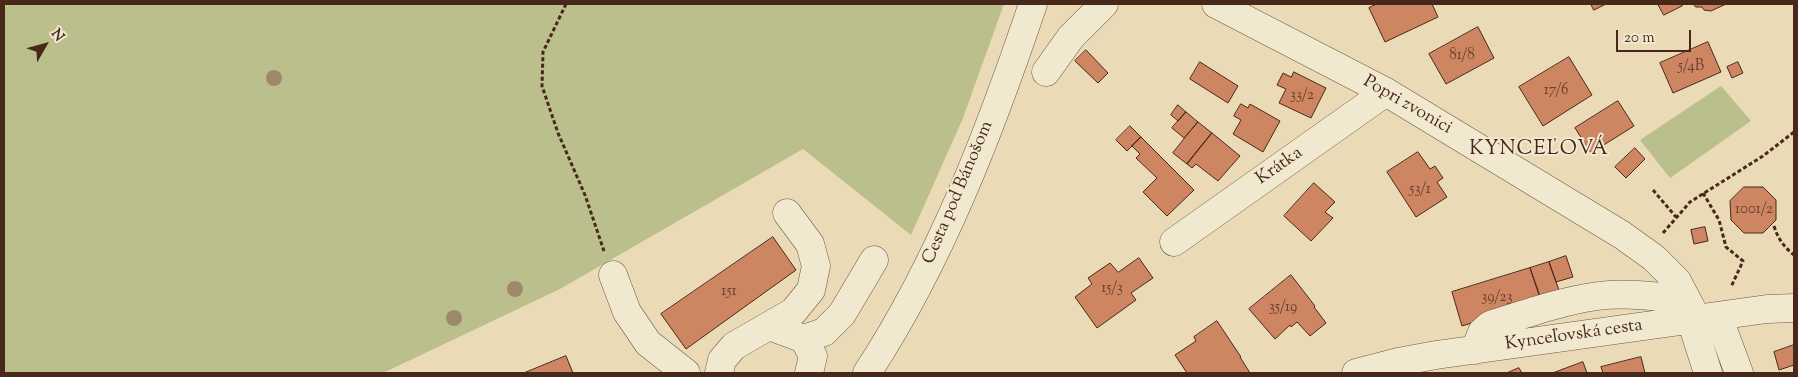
<!DOCTYPE html>
<meta charset="utf-8">
<style>
body{margin:0}
#map{position:relative;width:1798px;height:377px;overflow:hidden;background:#eadbb6;font-family:"Sorts Mill Goudy",serif}
canvas{display:block}
.frame{position:absolute;inset:0;border:5px solid #49281c;pointer-events:none}
.north{position:absolute;left:20px;top:20px;width:50px;height:50px;-webkit-text-stroke:4px #f1e8d0;paint-order:stroke;rotate:52deg;font-size:14px;font-weight:700;line-height:20px;text-align:center;color:#49281c}
.north::after{content:'';display:block;margin:auto;width:18px;height:22px;background:#49281c;clip-path:polygon(50% 0,100% 100%,50% 72%,0 100%)}
.scale{position:absolute;left:1616px;top:30px;width:75px;height:22px;box-sizing:border-box;border:2px solid #49281c;border-top:0;padding-left:6px;font-size:15px;line-height:18px;white-space:nowrap;color:#49281c;-webkit-text-stroke:4px #f1e8d0;paint-order:stroke}
</style>
<div id="map">
<canvas width="1798" height="377"></canvas>
<div class="frame"></div>
<div class="north">N</div>
<div class="scale">20 m</div>
</div>
<script>
const ctx = document.querySelector('canvas').getContext('2d');
ctx.lineJoin = 'round';
function paint(path, color) { ctx.fillStyle = color; ctx.fill(path, 'evenodd'); }
function trace(path, color, width, dash) { ctx.strokeStyle = color; ctx.lineWidth = width; ctx.lineCap = dash ? 'butt' : 'round'; ctx.setLineDash(dash || []); ctx.stroke(path); }
function drawText(font, color, halo, rows, align = 'center') {
  ctx.font = font + ' "Sorts Mill Goudy",serif'; ctx.lineWidth = 4; ctx.setLineDash([]); ctx.textBaseline = 'middle'; ctx.strokeStyle = halo; ctx.fillStyle = color; for (const [text, x, y, turn = 0] of rows) {
    ctx.save(); ctx.translate(x, y); ctx.rotate((+turn || 0) * Math.PI / 180); ctx.textAlign = isNaN(turn) ? turn : align; if (halo) ctx.strokeText(text, 0, 0); ctx.fillText(text, 0, 0); ctx.restore();
  }
}
paint(new Path2D(`
 M4 4H1004L963 118 911 235 803 149 560 289 383 373H4Z
 M1721 86 1751 121 1670 178 1640 140Z`), '#babf8b');
const building = new Path2D(`
 M1377 4H1432L1438 17 1385 42 1369 8Z
 M1591 4H1606L1594 10Z
 M1658 4H1683L1682 6 1664 15Z
 M1694 4H1726L1711 11 1704 10 1702 7H1696Z
 M1478 27 1494 58 1446 84 1429 54Z
 M1708 42 1721 72 1673 93 1660 63Z
 M1086 50 1108 73 1098 83 1075 61Z
 M1569 57 1592 95 1543 126 1519 87Z
 M1200 62 1238 86 1228 103 1190 79Z
 M1738 62 1743 73 1732 78 1727 67Z
 M1294 72 1326 88 1311 118 1279 103 1286 89 1277 85 1283 73 1291 77Z
 M1618 101 1634 126 1591 153 1575 128Z
 M1241 104 1248 108 1250 104 1280 121 1263 152 1233 134 1241 120 1234 116Z
 M1178 105 1186 112 1178 121 1171 115Z
 M1186 112 1198 122 1184 138 1172 128Z
 M1198 122 1212 133 1187 164 1173 153Z
 M1130 126 1141 137 1127 151 1116 140Z
 M1212 133 1240 156 1218 181 1196 164 1192 168 1187 164Z
 M1141 137 1194 190 1167 216 1143 192 1157 178 1136 158 1140 154 1132 146Z
 M1635 148 1645 159 1626 178 1615 167Z
 M1418 152 1430 169 1435 166 1443 178 1437 182 1447 197 1416 217 1387 172Z
 M1314 183 1335 202 1325 212 1333 218 1311 241 1284 216Z
 M1744 187H1763L1776 200V220L1763 233H1744L1731 220 1730 201Z
 M1705 227 1708 241 1694 244 1691 230Z
 M773 237 796 270 686 349 661 314Z
 M1566 256 1573 277 1556 282 1549 262Z
 M1139 258 1153 278 1131 293 1136 300 1097 328 1075 297 1092 284 1088 278 1110 263 1118 272Z
 M1549 262 1559 290 1540 296 1530 268Z
 M1530 268 1541 301 1462 326 1452 292Z
 M1291 275 1315 306 1314 307 1326 323 1310 336 1297 322 1291 327 1290 325 1275 339 1249 309Z
 M1217 321 1241 357H1240L1250 373H1187L1175 355 1196 341 1194 337Z
 M1794 345V365L1779 370 1774 352Z
 M566 356 573 373H524Z
 M1641 357 1645 373H1603L1601 367Z
 M1583 362 1587 373H1553Z
 M1519 368 1522 373H1507Z`);
paint(building, '#cd8562');
trace(building, '#49281c', 1);
const minor = new Path2D(`
 M1216 4 1386 92 1622 235 1654 258 1677 281 1697 319
 M1046 72 1071 37 1104 4
 M1174 242 1386 92
 M613 275 627 312 648 343 686 373
 M1718 316 1739 373
 M1691 320 1708 373
 M769 326 804 339 824 332 842 314 874 260
 M804 339 813 356 809 373
 M1475 350 1482 332 1490 325C1525 314 1561 301 1598 296 1627 292 1657 297 1686 299
 M719 373 722 360 734 346 793 312 811 290 816 266 810 244 787 213
 M867 373C941 260 990 131 1033 4
 M1356 373 1398 362 1436 355 1767 309 1794 308`);
trace(minor, '#715542', 29);
trace(new Path2D(`
 M566 4 543 52 542 86 558 133 585 195 604 251
 M1653 190 1676 217
 M1703 193 1719 220 1726 247 1743 261 1731 287
 M1774 226C1778 239 1784 247 1794 255
 M1663 233 1690 202 1763 156 1794 132`), '#49281c', 3, [4, 2.5]);
trace(minor, '#f1e8d0', 28);
ctx.fillStyle = '#9e896d';
for (const [x, y] of [
 [274,78],
 [515,289],
 [454,318]
]) { ctx.beginPath(); ctx.arc(x, y, 8, 0, 2 * Math.PI); ctx.fill(); }
drawText('15px', '#6a3f2e', null, [
 ["81/8",1462,56],
 ["5/4B",1691,67],
 ["17/6",1556,91],
 ["33/2",1302,96],
 ["53/1",1420,190],
 ["1001/2",1754,210],
 ["15/3",1112,289],
 ["151",729,292],
 ["39/23",1497,298],
 ["35/19",1283,308]
]);
drawText('18px', '#49281c', '#f1e8d0', [
 ["Popri zvonici",1407,106,30],
 ["Krátka",1280,167,-35],
 ["Cesta pod Bánošom",959,193,-67],
 ["Kynceľovská cesta",1574,336,-8]
]);
ctx.letterSpacing = '1px';
drawText('20px', '#49281c', '#f1e8d0', [
 ["KYNCEĽOVÁ",1539,151]
]);
ctx.letterSpacing = '0px';
</script>
